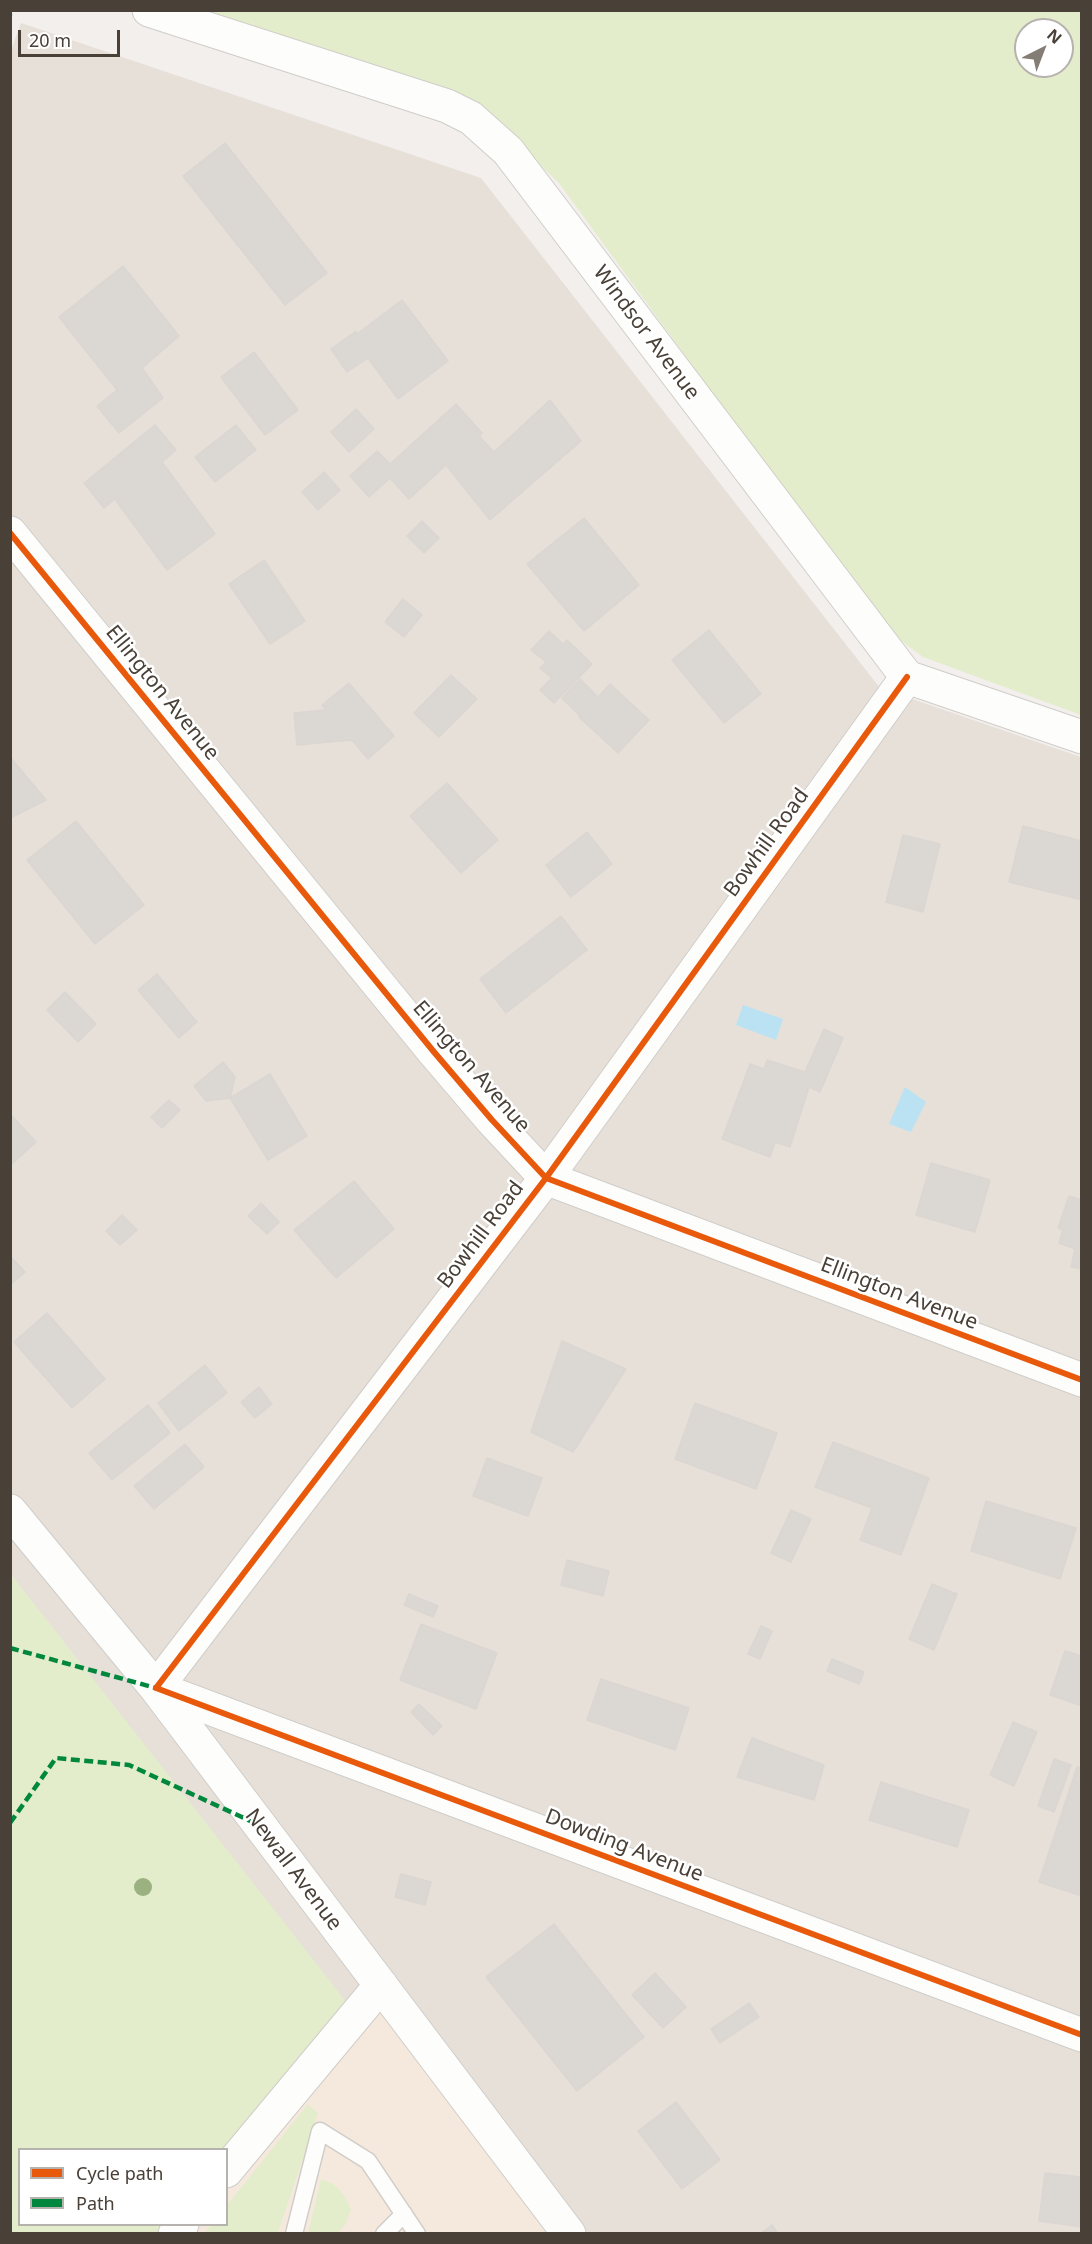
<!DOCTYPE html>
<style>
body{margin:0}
#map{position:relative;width:1092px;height:2244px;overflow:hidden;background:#f2efec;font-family:"Noto Sans",sans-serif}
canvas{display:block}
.frame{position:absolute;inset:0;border:12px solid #494037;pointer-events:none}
.legend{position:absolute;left:18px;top:2148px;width:210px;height:78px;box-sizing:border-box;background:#fff;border:2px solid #b6b3af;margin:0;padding:8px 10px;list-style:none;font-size:18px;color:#494037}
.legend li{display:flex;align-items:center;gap:12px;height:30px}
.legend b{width:30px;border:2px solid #b6b3af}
.north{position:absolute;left:1014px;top:18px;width:60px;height:60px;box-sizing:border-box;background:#fff;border:2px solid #b6b3af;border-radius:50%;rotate:42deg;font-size:16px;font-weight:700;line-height:24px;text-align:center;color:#494037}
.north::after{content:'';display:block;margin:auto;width:21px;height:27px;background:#847d76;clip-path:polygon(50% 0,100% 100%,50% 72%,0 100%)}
.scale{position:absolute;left:18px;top:30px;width:102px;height:27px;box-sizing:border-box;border:3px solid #494037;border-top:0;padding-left:8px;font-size:18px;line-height:21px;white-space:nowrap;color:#494037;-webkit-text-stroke:4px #fff;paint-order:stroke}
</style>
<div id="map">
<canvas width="1092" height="2244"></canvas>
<div class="frame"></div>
<ul class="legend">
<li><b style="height:8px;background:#e8590c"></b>Cycle path</li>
<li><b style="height:8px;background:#00873e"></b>Path</li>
</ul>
<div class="north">N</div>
<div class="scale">20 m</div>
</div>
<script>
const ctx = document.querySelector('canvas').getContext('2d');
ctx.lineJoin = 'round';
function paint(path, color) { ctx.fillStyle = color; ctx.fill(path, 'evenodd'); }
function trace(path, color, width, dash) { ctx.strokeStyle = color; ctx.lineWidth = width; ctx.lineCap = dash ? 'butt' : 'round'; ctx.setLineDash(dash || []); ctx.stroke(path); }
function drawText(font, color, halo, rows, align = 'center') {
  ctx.font = font + ' "Noto Sans",sans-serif'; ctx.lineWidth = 5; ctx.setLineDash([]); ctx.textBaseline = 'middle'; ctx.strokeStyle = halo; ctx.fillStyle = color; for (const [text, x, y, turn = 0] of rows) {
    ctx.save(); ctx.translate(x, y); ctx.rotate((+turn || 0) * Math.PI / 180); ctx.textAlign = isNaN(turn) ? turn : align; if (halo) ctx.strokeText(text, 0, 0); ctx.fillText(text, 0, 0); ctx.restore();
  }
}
paint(new Path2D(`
 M21 23 481 178 880 688 1081 757 1082 2233 11 2234 10 53ZM20 2150H226V2224H20Z`), '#e6e0d9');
paint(new Path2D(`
 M381 1993 561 2234H180L188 2225 226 2224 227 2178Z`), '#f5e9de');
paint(new Path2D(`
 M201 11H1081V715L923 657 884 628 559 183 490 118ZM1026 30H1062V66H1026Z
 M10 1573 348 2004 226 2150H20V2224L166 2225 159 2233H11Z
 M308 2104 318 2113 278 2233 204 2234 211 2225 226 2224 227 2205Z
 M321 2179C338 2184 344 2193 351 2209L346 2224 337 2233H308Z`), '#e4edcb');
paint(new Path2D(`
 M743 1005 783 1019 776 1040 736 1025Z
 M905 1087 926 1102 911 1132 889 1124Z`), '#bbe2f2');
const building = new Path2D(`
 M225 143 327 273 285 305 183 176Z
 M123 266 179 336 142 368 163 398 119 433 97 406 117 390 59 317Z
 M402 300 448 361 398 399 368 358 347 372 331 349 356 331 357 334Z
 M254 352 298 410 265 435 221 377Z
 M550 400 581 441 490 520 446 465 409 499 390 478 369 497 350 476 377 451 390 464 456 404 482 433 479 436 494 452Z
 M356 409 374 429 349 452 331 432Z
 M155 425 176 450 162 462 215 534 167 570 115 499 104 508 84 483Z
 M236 425 256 450 215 482 195 457Z
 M324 472 340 490 318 510 302 492Z
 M584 518 639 585 584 631 527 564Z
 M422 521 439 538 424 553 407 536Z
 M264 560 305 621 270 644 229 584Z
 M403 599 422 615 404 637 385 622Z
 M709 630 761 694 724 723 672 660Z
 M549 631 563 644 567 640 592 664 554 703 540 690 552 678 540 668 546 662 531 650Z
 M451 675 477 699 439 737 414 713Z
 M580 679 598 697 610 684 649 720 618 753 579 717 580 716 562 698Z
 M349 683 394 736 368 759 352 740 297 745 294 713 326 710 322 705Z
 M10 757 46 800 10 818Z
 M447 783 498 840 461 873 410 816Z
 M76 821 144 905 95 944 27 860Z
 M1023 826 1082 841V900L1009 882Z
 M587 832 612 864 571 897 546 865Z
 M903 835 940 844 923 912 886 902Z
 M561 916 587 950 506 1013 480 979Z
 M157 974 197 1022 179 1038 138 990Z
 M65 992 96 1024 78 1042 47 1010Z
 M824 1029 843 1038 820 1092 809 1087 790 1147 775 1142 770 1157 722 1139 750 1064 764 1069 767 1060 805 1072Z
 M223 1062 235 1077 230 1098 206 1101 194 1086Z
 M270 1074 307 1136 268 1160 230 1098Z
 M169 1100 180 1110 162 1128 151 1117Z
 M12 1116 36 1142 13 1163 10 1160V1118Z
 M931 1163 990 1180 975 1232 916 1215Z
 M354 1181 394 1229 336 1278 294 1230Z
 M1069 1196 1082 1200V1269L1071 1267 1075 1249 1059 1243 1063 1230 1058 1228Z
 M261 1203 279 1222 267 1234 248 1216Z
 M122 1215 137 1230 120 1245 106 1231Z
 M10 1256 25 1272 10 1285Z
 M47 1313 105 1379 72 1408 14 1342Z
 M562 1341 626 1369 573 1452 531 1432Z
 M205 1365 227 1393 179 1431 158 1403Z
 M259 1387 272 1404 255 1418 241 1402Z
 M695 1403 777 1433 756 1489 675 1459Z
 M148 1405 170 1433 112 1480 89 1453Z
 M833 1442 929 1478 901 1555 860 1540 872 1508 815 1487Z
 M185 1444 204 1467 154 1509 134 1486Z
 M487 1458 542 1478 528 1516 473 1496Z
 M986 1501 1076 1528 1060 1579 971 1551Z
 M791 1510 811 1519 791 1562 771 1553Z
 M567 1560 609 1571 603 1596 561 1585Z
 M932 1584 957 1594 934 1650 909 1639Z
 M409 1594 438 1606 433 1617 404 1605Z
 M421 1624 497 1653 476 1709 400 1680Z
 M761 1626 772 1631 760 1659 748 1654Z
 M1065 1651 1082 1656V1706L1050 1695Z
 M832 1659 864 1672 859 1684 827 1671Z
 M601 1679 689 1708 675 1750 587 1720Z
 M419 1704 442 1726 433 1735 411 1712Z
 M1013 1722 1037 1732 1014 1786 990 1775Z
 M752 1738 824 1765 814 1800 737 1777Z
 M1054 1759 1071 1765 1054 1812 1038 1806Z
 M1077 1767 1082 1768V1896L1039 1882Z
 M881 1782 969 1810 957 1847 869 1820Z
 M401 1874 431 1882 425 1905 395 1897Z
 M554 1924 644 2037 577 2091 486 1977Z
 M655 1973 686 2007 663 2028 632 1995Z
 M749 2003 759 2017 720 2043 711 2029Z
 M676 2102 720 2160 682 2189 638 2131Z
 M1045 2173 1082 2177V2227L1039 2221Z
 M772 2225 778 2234H760Z`);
paint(building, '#dbd7d3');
trace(building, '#dbd6d1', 1.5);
const lane = new Path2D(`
 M294 2234 320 2131 368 2161 417 2234
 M384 2234 404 2214`);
const street = new Path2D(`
 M149 10 447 106 471 118 508 151 907 677 1082 737
 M10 533 434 1052 492 1120 546 1178 1082 1380
 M907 677 546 1178 156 1688 1082 2035
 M10 1511 156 1688 569 2234
 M226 2171 381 1985
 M175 2234 182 2224`);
trace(lane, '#d0cdc9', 19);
trace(street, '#d0cdc9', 35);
trace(new Path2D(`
 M10 16 12 10`), '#d2cfca', 4, [3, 3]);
trace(lane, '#fdfdfc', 16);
trace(street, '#fdfdfc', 33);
trace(new Path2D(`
 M10 1648 156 1688
 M10 1823 56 1758 129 1765 259 1825`), '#00873e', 4.5, [9, 4.5]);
trace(new Path2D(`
 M10 533 434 1052 492 1120 546 1178 1082 1380
 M907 677 546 1178 156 1688 1082 2035`), '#e8590c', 6);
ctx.fillStyle = '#9bb17f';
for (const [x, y] of [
 [143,1887]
]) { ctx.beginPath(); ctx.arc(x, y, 9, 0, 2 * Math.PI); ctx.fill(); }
drawText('21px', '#494037', '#fff', [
 ["Windsor Avenue",646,333,53],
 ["Ellington Avenue",162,693,51],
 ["Bowhill Road",767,843,-54],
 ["Ellington Avenue",471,1067,49],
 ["Bowhill Road",481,1235,-53],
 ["Ellington Avenue",899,1294,21],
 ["Dowding Avenue",624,1846,21],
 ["Newall Avenue",293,1870,53]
]);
</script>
